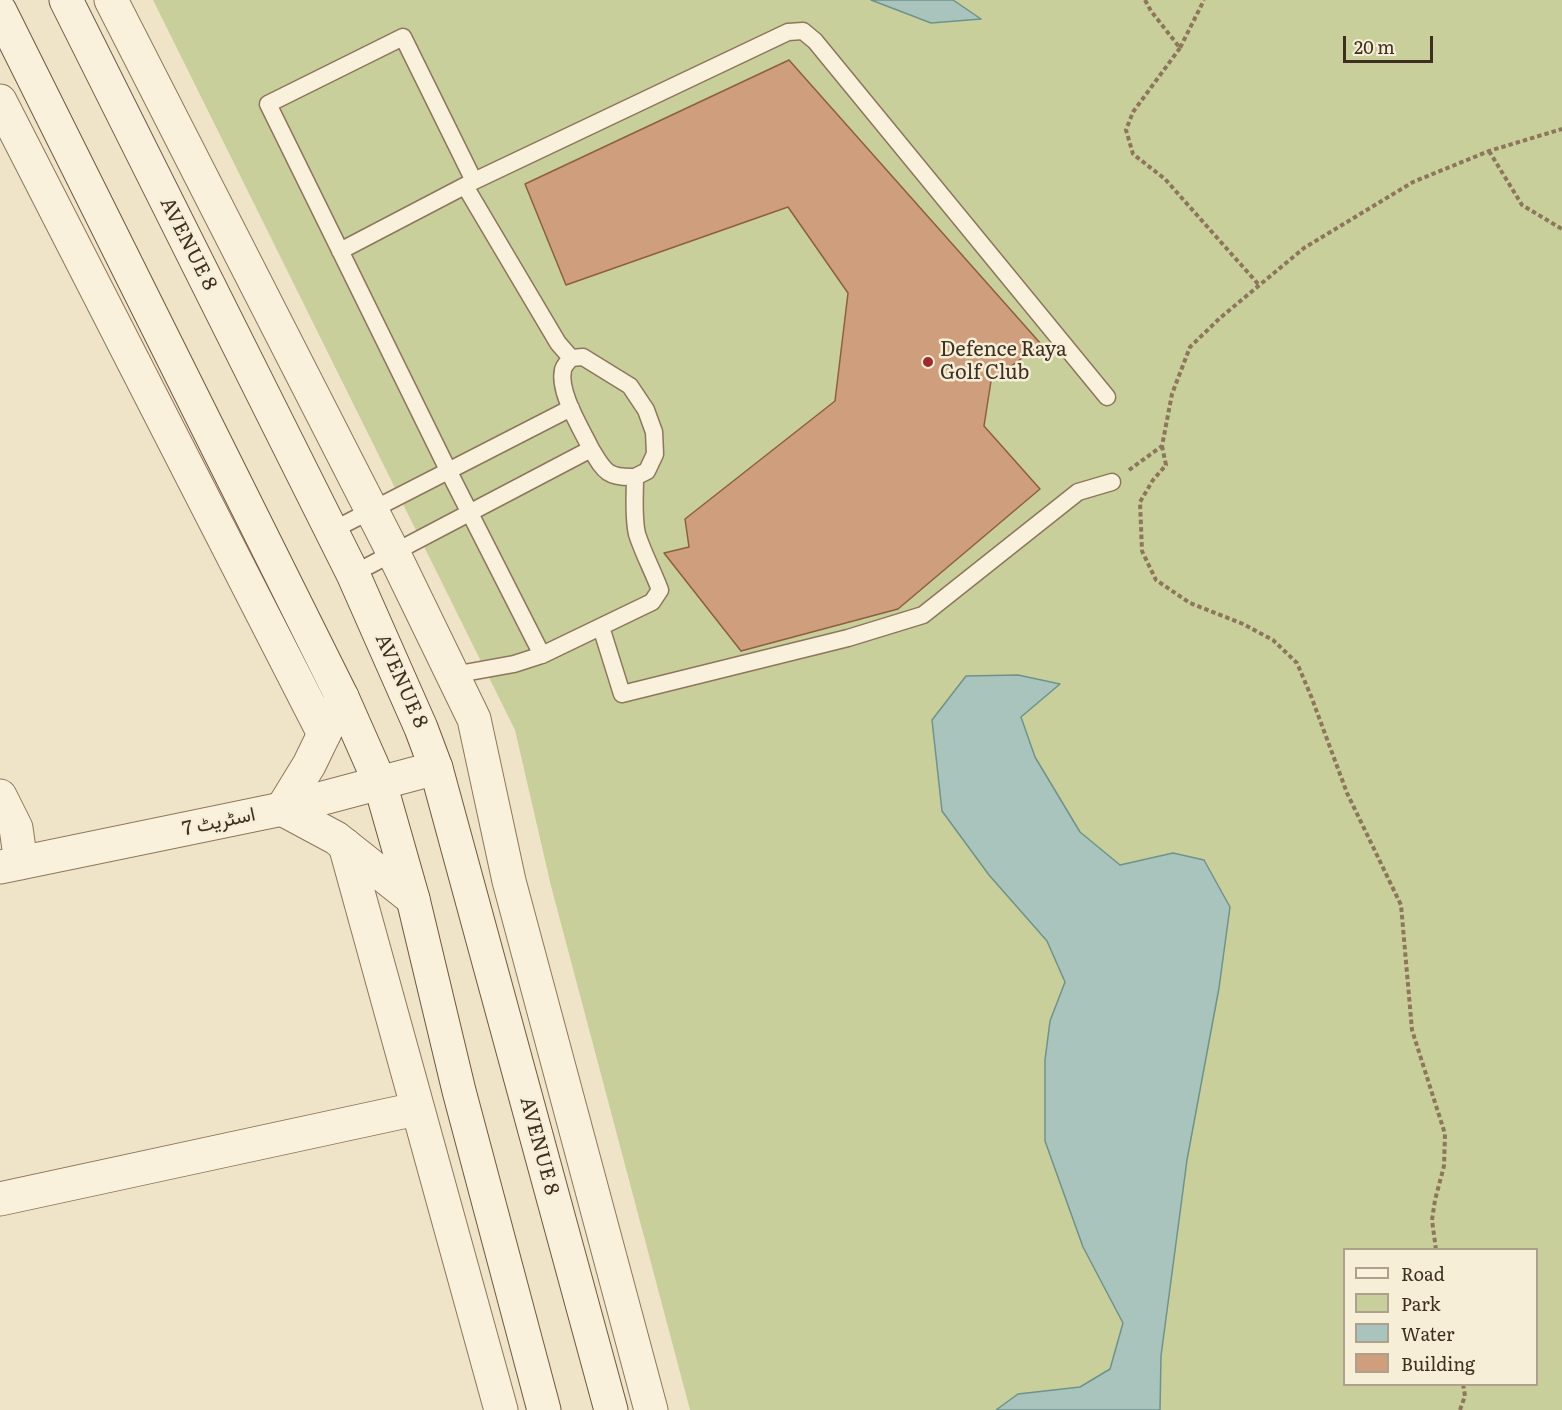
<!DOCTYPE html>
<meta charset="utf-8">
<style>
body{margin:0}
#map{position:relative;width:1562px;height:1410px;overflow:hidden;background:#f0e4c8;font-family:Literata,serif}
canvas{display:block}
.legend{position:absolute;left:1343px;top:1248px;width:195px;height:138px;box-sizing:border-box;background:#f7eed8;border:2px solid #ada18e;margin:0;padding:8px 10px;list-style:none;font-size:18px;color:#3d2e20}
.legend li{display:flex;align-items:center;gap:12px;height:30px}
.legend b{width:30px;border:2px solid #ada18e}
.scale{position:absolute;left:1343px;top:36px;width:90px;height:27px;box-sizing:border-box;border:3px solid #3d2e20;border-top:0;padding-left:8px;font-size:18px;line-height:21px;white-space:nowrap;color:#3d2e20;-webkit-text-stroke:4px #f7eed8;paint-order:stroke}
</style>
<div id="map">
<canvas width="1562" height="1410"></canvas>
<ul class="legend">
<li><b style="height:8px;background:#faf1dc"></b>Road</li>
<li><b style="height:16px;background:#c9cf9b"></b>Park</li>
<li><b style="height:16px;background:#a9c4bc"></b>Water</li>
<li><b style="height:16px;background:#cf9f7d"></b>Building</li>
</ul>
<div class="scale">20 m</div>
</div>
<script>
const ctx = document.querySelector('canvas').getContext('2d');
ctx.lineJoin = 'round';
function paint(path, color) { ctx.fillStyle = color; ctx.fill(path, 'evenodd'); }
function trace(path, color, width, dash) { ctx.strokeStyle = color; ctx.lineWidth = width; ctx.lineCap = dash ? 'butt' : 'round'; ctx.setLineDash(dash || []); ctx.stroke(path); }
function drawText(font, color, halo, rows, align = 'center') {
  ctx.font = font + ' Literata,Vazirmatn,serif'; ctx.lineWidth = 5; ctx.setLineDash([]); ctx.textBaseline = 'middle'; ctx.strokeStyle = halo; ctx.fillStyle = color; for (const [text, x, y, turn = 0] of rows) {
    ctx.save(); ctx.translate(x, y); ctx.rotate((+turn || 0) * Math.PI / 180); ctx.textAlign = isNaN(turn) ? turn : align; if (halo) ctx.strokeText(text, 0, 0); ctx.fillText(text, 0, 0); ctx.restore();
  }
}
paint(new Path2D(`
 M153 0H1562V1410H690L551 886 515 730ZM1344 1250H1536V1384H1344Z`), '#c9cf9b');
const water = new Path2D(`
 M871 0H953L981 19 931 23Z
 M1018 675 1060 684 1021 717 1035 757 1080 832 1120 865 1173 853 1204 860 1230 907 1219 988 1187 1160 1161 1356 1160 1410H996L1018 1394 1080 1387 1110 1369 1123 1323 1083 1247 1045 1141V1060L1050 1021 1065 982 1047 941 989 875 942 811 932 720 966 676Z`);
paint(water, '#a9c4bc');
trace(water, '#6f938a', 1.5);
const building = new Path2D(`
 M789 60 1041 344 991 381 984 426 1040 489 898 609 741 651 664 553 689 547 685 519 835 401 848 293 788 207 566 285 525 184Z`);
paint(building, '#cf9f7d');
trace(building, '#8d5f41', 1.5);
const service = new Path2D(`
 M474 181 403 37 268 104 449 472 542 655
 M340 251 474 181 788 32 803 31 815 41 1107 397
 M591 449C604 471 607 478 635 477
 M331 531 571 408
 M353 574 591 449C581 428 558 392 563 370 564 365 568 362 571 358
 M601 627 622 694 848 638 923 615 1078 492 1112 482
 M453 675 514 664 542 655 652 602 660 590C653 571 643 553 637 534 633 516 635 495 635 477L647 471 655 454 654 432 646 410 630 386 583 357 571 358 558 343 465 186`);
const minor = new Path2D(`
 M111 0 393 552 474 719 509 881 651 1410
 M0 101 324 734
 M0 796 16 828 21 863
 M345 845 501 1410
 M0 867 282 809 436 768
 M0 1199 416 1109`);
const tertiary = new Path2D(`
 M342 697 309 765 282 809 336 838 413 899`);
const secondary = new Path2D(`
 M66 0 353 574 421 728 436 768 611 1410
 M0 11 342 697 380 783 413 899 459 1091 544 1410`);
trace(service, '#8d765c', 19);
trace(minor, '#8d765c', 35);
trace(tertiary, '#8d765c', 35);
trace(secondary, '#6f573f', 35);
trace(new Path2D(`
 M1145 0 1151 11 1180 48 1204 0
 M1180 48 1133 112 1126 130 1133 154 1165 179 1259 285
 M1489 151 1522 205 1562 229
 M1162 446 1166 465 1153 480 1140 502 1142 551 1156 580 1190 603 1243 624 1273 640 1297 663 1311 696 1347 793 1401 905 1412 1030 1445 1134 1444 1166 1435 1200 1432 1220 1436 1250
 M1129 470 1162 446 1172 394 1190 347 1220 318 1304 248 1413 182 1489 151 1562 129
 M1460 1410 1465 1396 1463 1384`), '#8d765c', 4, [4.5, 3]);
trace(service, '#faf1dc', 16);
trace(minor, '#faf1dc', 33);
trace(tertiary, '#faf1dc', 33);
trace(secondary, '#faf1dc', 33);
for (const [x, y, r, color] of [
 [928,362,6,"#9e2a2b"]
]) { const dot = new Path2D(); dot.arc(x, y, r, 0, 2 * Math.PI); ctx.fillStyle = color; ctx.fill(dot); trace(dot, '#f7eed8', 2); }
drawText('20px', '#3d2e20', '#f7eed8', [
 ["AVENUE 8",188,244,63],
 ["AVENUE 8",401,681,66],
 ["اسٹریٹ 7",219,822,-12],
 ["AVENUE 8",539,1146,75]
]);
drawText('20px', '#3d2e20', '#f7eed8', [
 ["Defence Raya",940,350],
 ["Golf Club",940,373]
], 'left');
</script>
